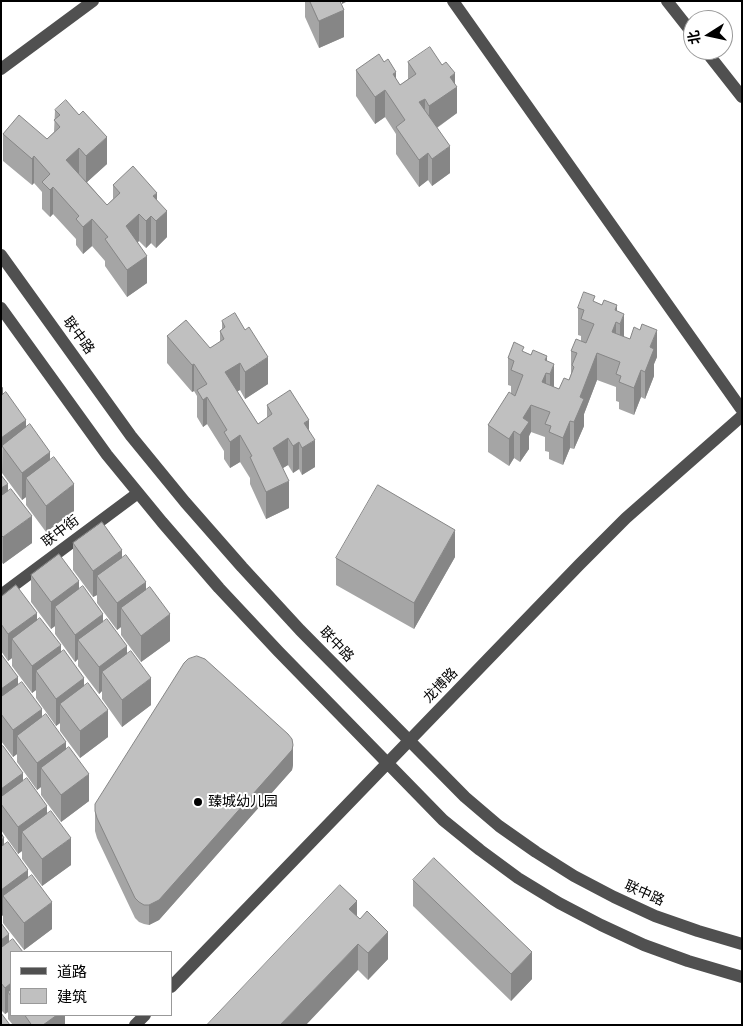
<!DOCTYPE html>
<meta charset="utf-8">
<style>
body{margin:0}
#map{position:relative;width:743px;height:1026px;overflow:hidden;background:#fff;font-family:"Roboto Condensed","Noto Sans SC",sans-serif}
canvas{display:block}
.frame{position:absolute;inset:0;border:2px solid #000;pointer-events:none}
.legend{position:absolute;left:10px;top:951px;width:162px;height:65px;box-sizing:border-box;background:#fff;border:1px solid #999;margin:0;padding:6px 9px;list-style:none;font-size:15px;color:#000}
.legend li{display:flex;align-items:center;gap:10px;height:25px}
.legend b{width:25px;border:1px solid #999}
.north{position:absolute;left:683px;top:10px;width:50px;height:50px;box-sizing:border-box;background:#fff;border:1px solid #999;border-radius:50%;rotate:260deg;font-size:14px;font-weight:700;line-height:20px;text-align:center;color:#000}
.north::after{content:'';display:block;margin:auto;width:18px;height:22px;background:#000;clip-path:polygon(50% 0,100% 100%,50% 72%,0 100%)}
</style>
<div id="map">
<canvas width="743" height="1026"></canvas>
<div class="frame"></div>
<ul class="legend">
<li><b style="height:6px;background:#505050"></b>道路</li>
<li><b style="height:14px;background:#c0c0c0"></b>建筑</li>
</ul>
<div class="north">北</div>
</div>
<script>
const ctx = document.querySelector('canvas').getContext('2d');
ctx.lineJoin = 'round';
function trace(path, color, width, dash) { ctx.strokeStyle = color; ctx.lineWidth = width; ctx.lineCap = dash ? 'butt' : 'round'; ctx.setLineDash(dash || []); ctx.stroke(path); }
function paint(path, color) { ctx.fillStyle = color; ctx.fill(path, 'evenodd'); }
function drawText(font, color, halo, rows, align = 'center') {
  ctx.font = font + ' "Roboto Condensed","Noto Sans SC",sans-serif'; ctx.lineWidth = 4; ctx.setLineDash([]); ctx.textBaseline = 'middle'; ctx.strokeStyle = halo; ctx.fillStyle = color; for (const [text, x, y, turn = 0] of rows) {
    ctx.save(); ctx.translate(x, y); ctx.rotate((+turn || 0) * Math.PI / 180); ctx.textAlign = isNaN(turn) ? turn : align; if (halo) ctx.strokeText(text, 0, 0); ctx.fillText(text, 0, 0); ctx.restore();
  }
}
trace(new Path2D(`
 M453 1 742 410
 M667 1 693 34
 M705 50 742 97
 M1 69 93 1
 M1 255 131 436 185 502 242 567 300 630 465 797 499 826 536 852 574 876 614 897 655 916 698 931 742 944
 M1 308 107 455 162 522 219 588 278 651 443 820 480 850 518 878 559 903 601 925 644 945 688 961 742 977
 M1 595 138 493
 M171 987 579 565 626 518 742 416
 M135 1025 145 1015`), '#505050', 12);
paint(new Path2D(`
 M305 1H340L344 37 319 48 305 17Z
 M408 62 455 83 457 113 437 128 450 173 432 186 428 180 419 187 396 154V134L385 117 375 124 356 96V70L396 79 400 85 408 79Z
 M55 110 107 164 87 182 107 205 113 199V185L157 200 167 237 156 248 151 243 146 248 139 241 138 242 147 283 127 297 105 266V261L92 246 83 254 76 245V239L53 214 50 217 42 209V192L34 183 32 185 3 161V134L47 139 54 132Z
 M595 302 617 311 624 337 657 357 654 364V376L645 399 641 397 634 415 619 409V402L616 401V387L597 380 584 414V426L574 449 570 448 563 465 549 459V452L545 451V437L531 432 529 436V449L520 462 514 458 509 466 488 452V425L511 393V386L508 385V358L524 352 547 361 554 387 559 389 569 380 571 374V351L581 341V336L578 335V308Z
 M222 321 268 384 245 399 240 390 237 391 258 424 267 418V405L309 430 315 467 302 475 299 469 293 473 288 465 283 468 289 508 266 519 250 484V478L240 462 230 468 224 459V451L207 424 203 427 197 417V396L194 391 192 392 167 363V336L210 348 220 342V331L222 329Z
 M3 395 50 460 74 511 46 532 26 505V497L22 500 2 473Z
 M1 475 8 491 32 543 3 564 1 561Z
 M73 543 122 557 146 590 170 641 141 662 121 635V627L117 630 97 603V595L93 597 73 570Z
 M455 557 414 629 336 585V558Z
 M31 575 79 589 127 654 151 705 122 727 102 699V691L99 694 78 666V659L75 662 55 634V626L51 629 31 602Z
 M1 597 37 620 84 686 108 737 80 758 60 731V723L56 726 36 698V690L32 693 12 666V658L8 661 1 651Z
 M1 654 18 684 66 749 89 801 61 822 41 795V787L37 790 17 762V754L13 757 1 741Z
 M1 747 23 781 47 814 71 865 42 886 22 859V851L18 854 1 830Z
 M293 765 292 770 159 920 149 925 144 924 139 922 135 918 97 838 95 831V804Z
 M1 833 4 845 28 878 52 929 24 950 3 923V915L1 917Z
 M413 880 532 979 511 1001 413 906Z
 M357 916 388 959 368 980 358 970Z
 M1 923 9 942 11 952V1015H65V1025H13L8 1019V1012L5 1014 1 1010Z`), '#a5a5a5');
paint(new Path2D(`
 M342 1H348L342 4Z
 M344 10V37L319 48V21Z
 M396 72V98L393 74Z
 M455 73V88L457 87V113L429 133V106L450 77Z
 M385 90V117L375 124V97Z
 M425 99V125L419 102Z
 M107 137V164L86 183V156Z
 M450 146V173L432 186V159Z
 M79 148V175L66 160Z
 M428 153V180L419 187V160Z
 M34 156V183L32 185V159Z
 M53 187V214L50 217V190Z
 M157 193V219L167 211V237L156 248V221L153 196Z
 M139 214V241L126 253V226Z
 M151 216V243L146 248V221Z
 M92 219V246L83 254V227Z
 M147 256V283L127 297V270Z
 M617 305V323L616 322V349L612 332 615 310Z
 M624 314V340L620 351V324Z
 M657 330V357L654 364V376L645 399V372L650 347Z
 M597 353V380L584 414V426L574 449V422L580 397Z
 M547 356V373H546V399L542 382 545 360Z
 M268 357V384L245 399V372Z
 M240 363V390L225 399V372Z
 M194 364V391L192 392V365Z
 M554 364V391L550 401V374Z
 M641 370V397L634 415V388Z
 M3 387V414L1 415V388Z
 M207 397V424L203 427V400Z
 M531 405V432L529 436V449L520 462V435L523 418Z
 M26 420V446H2L1 465V438Z
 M309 420V444L315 440V467L302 475V448L304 423Z
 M570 421V448L563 465V438Z
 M514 431V458L509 466V439Z
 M240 435V462L230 468V442Z
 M288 438V465L273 474V448Z
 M299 442V469L293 473V446Z
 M50 452V479L26 478V497L22 500V473Z
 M289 481V508L266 519V492Z
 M8 484V511L1 515V488Z
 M74 484V511L46 532V506Z
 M32 516V543L3 564V537Z
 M455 530V557L414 629V603Z
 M122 550V577L97 576V595L93 597V571Z
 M79 581V608L55 607V626L51 629V602Z
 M146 582V609L121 608V627L117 630V603Z
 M37 613V640L12 639V658L8 661V634Z
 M103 614V641L78 640V659L75 662V635Z
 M170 614V641L141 662V636Z
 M61 645V672L36 671V690L32 693V666Z
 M127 646V673L102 672V691L99 694V667Z
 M18 677V704L1 714V689Z
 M84 678V704H60V723L56 726V699Z
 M151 678V705L122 727V700Z
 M42 709V736H17V754L13 757V730Z
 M108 710V737L80 758V731Z
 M66 742V769L41 768V787L37 790V763Z
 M293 745V765L292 770 159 920 149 925V905Z
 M23 773V800L1 804V789Z
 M89 774V801L61 822V795Z
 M47 806V833L22 832V851L18 854V827Z
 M4 838V864L1 867V840Z
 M71 838V865L42 886V859Z
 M28 870V897L3 896V915L1 917V890Z
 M357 901V928L349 909Z
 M52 902V929L24 950V923Z
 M388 932V959L368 980V953Z
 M9 934V961L1 967V940Z
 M358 944V970L306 1025H280Z
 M532 952V979L511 1001V974Z
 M11 983V996L8 992V1012L5 1014V988Z
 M57 1015H65V1025H43Z`), '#868686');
const building = new Path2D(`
 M310 1H340L344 10 319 21Z
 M430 47 442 65 446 62 455 73 450 77 457 87 429 106 425 99 419 102 450 146 432 159 428 153 419 160 396 127 405 120 385 90 375 97 356 70 379 54 384 62 388 59 396 72 393 74 400 85 416 74 408 62Z
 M66 100 79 115 83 111 107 137 86 156 79 148 66 160 87 183 107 205 120 193 113 185 133 166 157 193 153 196 167 211 156 221 151 216 146 221 139 214 126 226 147 256 127 270 105 239 108 237 92 219 83 227 76 219 79 216 53 187 50 190 42 182 50 174 34 156 32 159 3 134 19 115 47 139 60 127 54 120 60 115 55 110Z
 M584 292 595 296 593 301 602 305 604 300 617 305 615 310 624 314 620 324 616 322 612 332 630 339 634 327 640 330 642 324 657 330 650 347 654 349 645 372 641 370 634 388 619 382 621 376 616 374 620 362 597 353 580 397 584 399 574 422 570 421 563 438 549 432 551 426 545 424 550 412 531 405 523 418 529 422 520 435 514 431 509 439 488 425 509 392 515 396 523 375 511 370 514 361 508 358 514 342 524 347 522 351 531 355 533 350 547 356 545 360 554 364 550 374 546 373 542 382 559 389 564 378 569 380 574 367 572 365 577 353 571 351 576 339 586 343 594 324 581 319 584 310 578 308Z
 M235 313 245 330 249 327 268 357 245 372 240 363 225 372 258 424 272 414 267 405 290 390 309 420 304 423 315 440 302 448 299 442 293 446 288 438 273 448 289 481 266 492 250 457 252 456 240 435 230 442 224 432 227 430 207 397 203 400 197 390 207 384 194 364 192 365 167 336 186 320 210 348 224 339 220 331 225 327 222 321Z
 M6 392 26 420 1 438V396Z
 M30 424 50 452 22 473 2 446Z
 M54 457 74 484 46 506 26 478Z
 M1 475 8 484 1 488Z
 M378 485 455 530 414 603 336 558Z
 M11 489 32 516 3 537 1 535V496Z
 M102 522 122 550 93 571 73 543Z
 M59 554 79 581 51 602 31 575Z
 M126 555 146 582 117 603 97 576Z
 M16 585 37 613 8 634 1 624V597Z
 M83 586 103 614 75 635 55 607Z
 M150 587 170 614 141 636 121 608Z
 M40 618 61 645 32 666 12 639Z
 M107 619 127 646 99 667 78 640Z
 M64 650 84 678 56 699 36 671Z
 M131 651 151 678 122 700 102 672Z
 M1 654 18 677 1 689Z
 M197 656 205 659 288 734 292 739 293 745 292 750 159 900 149 905H144L139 902 135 898 97 818 95 811V804L184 663 188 659Z
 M22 682 42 709 13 730 1 714V697Z
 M88 683 108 710 80 731 60 704Z
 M46 714 66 742 37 763 17 736Z
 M3 746 23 773 1 789V747Z
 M69 747 89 774 61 795 41 768Z
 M27 778 47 806 18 827 1 804V797Z
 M51 811 71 838 42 859 22 832Z
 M1 833 4 838 1 840Z
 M8 842 28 870 1 890V847Z
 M434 858 532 952 511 974 413 880Z
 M32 875 52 902 24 923 3 896Z
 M340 885 357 901 349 909 360 919 367 911 388 932 368 953 358 944 280 1025H207Z
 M1 923 9 934 1 940Z
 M13 939 23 952H11V983L5 988 1 983V948Z
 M11 990V996L8 992Z
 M1 1013 10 1025H1Z
 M25 1015H57L43 1025H32Z`);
paint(building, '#c0c0c0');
trace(building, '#868686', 1);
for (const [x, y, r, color] of [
 [198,802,5,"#000"]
]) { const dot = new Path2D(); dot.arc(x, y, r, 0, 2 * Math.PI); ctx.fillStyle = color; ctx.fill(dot); trace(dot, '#fff', 2); }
drawText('14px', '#000', '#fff', [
 ["联中路",78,336,54],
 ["联中街",61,532,-37],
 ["联中路",336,645,46],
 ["龙博路",441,686,-46],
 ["联中路",644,894,24]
]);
drawText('14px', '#000', '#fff', [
 ["臻城幼儿园",208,802]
], 'left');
</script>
